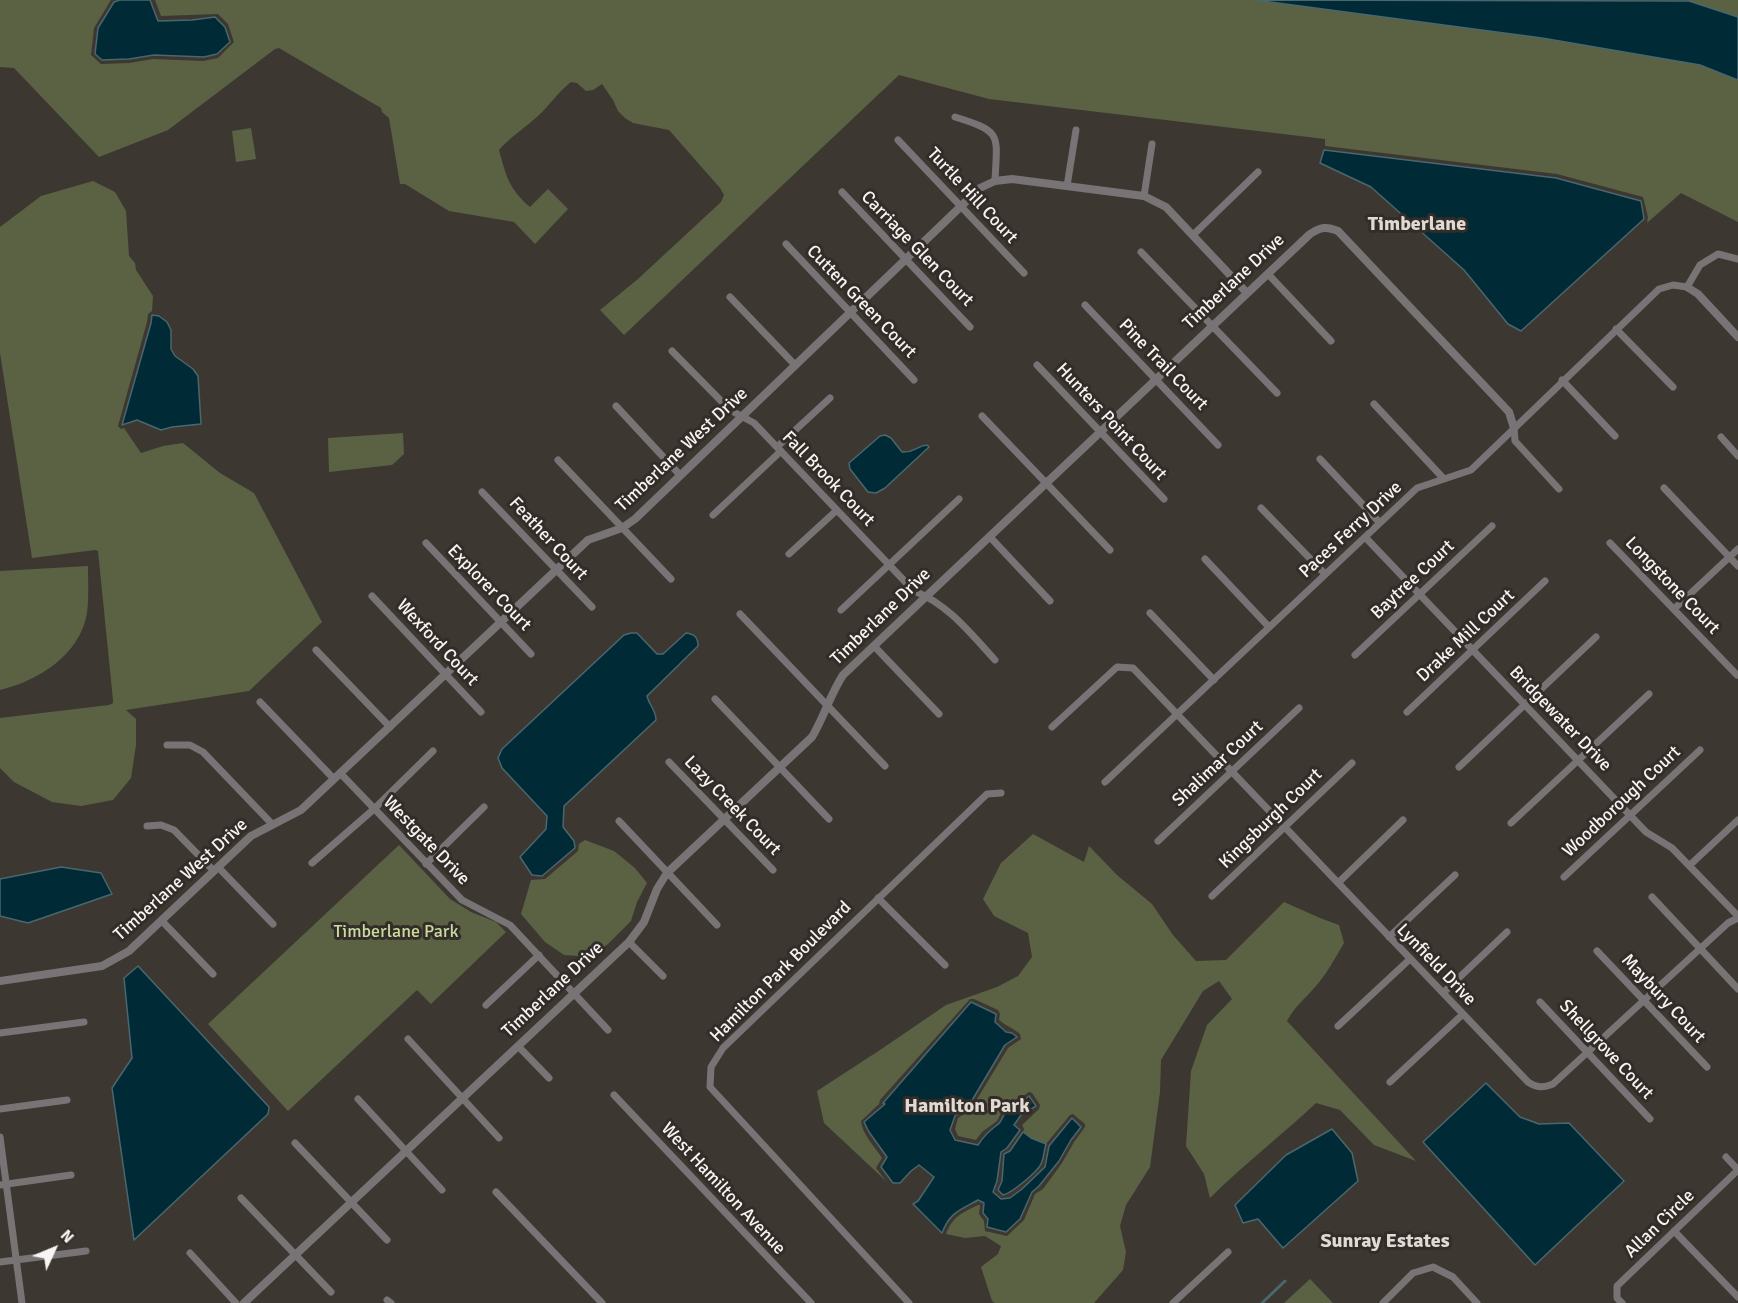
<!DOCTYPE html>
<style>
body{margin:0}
#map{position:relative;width:1738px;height:1303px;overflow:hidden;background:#3d3732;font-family:Signika,sans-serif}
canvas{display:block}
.north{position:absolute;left:24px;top:1219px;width:60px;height:60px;-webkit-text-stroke:4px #322d28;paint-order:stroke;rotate:46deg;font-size:16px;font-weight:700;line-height:24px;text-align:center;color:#f8f4f1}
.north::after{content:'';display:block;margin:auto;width:21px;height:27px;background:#f8f4f1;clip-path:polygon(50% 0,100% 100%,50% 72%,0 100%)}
</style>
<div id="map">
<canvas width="1738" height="1303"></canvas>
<div class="north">N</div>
</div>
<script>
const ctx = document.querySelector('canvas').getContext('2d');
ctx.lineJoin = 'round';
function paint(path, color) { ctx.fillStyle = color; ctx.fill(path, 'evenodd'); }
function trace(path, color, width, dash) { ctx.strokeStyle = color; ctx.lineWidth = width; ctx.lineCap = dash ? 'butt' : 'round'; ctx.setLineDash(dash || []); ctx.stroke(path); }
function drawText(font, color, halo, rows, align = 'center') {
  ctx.font = font + ' Signika,sans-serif'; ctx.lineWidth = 6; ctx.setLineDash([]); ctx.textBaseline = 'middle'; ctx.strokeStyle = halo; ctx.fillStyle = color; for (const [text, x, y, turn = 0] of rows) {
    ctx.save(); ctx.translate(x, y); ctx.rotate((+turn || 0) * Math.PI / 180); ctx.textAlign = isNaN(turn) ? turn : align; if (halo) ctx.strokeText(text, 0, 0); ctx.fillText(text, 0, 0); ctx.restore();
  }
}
paint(new Path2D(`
 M0 0H111L94 28 91 55 101 64 129 63 153 59 203 61 218 58 234 42 228 24 218 14 161 16 155 0H1255L1542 38 1700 65 1738 80V222L1681 193 1647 223 1648 217 1643 197 1557 174 1325 146V139L989 99 899 75 624 335 600 310 638 279 721 202 724 195 720 188 669 130 633 123 625 118 618 111 613 100 602 84 593 90 586 91 577 83 571 82C558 92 550 105 538 116 525 128 510 137 499 150 506 176 509 189 530 207L548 189 568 209 535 244 514 222 449 211 405 184H400L389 118 382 112 381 108 279 48 275 49 168 130 99 157 14 68 0 67Z
 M1685 0H1738V17L1689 1Z
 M251 128 256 159 236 162 232 131Z
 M93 181 115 192 126 211 129 256 135 263 136 270 153 296 152 311 148 314 147 322 118 426 121 429 124 428 141 453 163 446 183 443 220 473 254 493 322 622 249 691 126 710 136 719V745L131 778 113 800 81 806 52 802 14 782 0 768V718L109 705 113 703V700L98 551 95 550 32 558 0 353V227L41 196Z
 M403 433 404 454 392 465 329 472 328 438Z
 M88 566C88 582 89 598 87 613 80 655 38 681 0 690V571Z
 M1033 834 1084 862 1089 846 1117 875 1152 904 1173 935 1196 961 1226 960 1284 902 1320 918 1339 925 1344 943C1335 958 1327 974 1315 987 1305 999 1295 1006 1287 1021L1416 1161 1374 1145 1340 1110 1316 1103C1281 1136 1244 1164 1210 1198L1204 1174 1186 1146 1191 1071 1207 1025 1232 999 1219 981 1203 991 1161 1060 1160 1092 1150 1167 1126 1205 1120 1226 1126 1252 1123 1270 1094 1303H995L992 1301 981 1267 998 1254 1001 1246 985 1236 965 1238 946 1234C953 1216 962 1213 978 1205H980L979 1214 984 1221 985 1231 1007 1236 1024 1220 1035 1194 1043 1189 1062 1163 1074 1142 1085 1127V1124L1073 1114 1070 1115 1046 1144 1031 1138 1023 1132 1024 1129 1022 1125 1039 1109 1040 1105 1032 1093 1029 1092 1002 1111 997 1121 982 1132 976 1140 958 1136 955 1129 958 1118 971 1109 1008 1048 1021 1039 1020 1034C1013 1028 1006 1026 999 1020L1000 1014 998 1010 974 999H970L880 1100 879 1104 861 1121C862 1134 875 1147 882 1158L876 1168 886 1181 824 1123 817 1091 883 1048 946 1005 997 987 1018 976 1032 957 1028 933 994 916 983 899 1001 863Z
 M585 840 614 851 635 868 647 883 637 902 631 921 609 943 592 957 564 955 545 942 521 914 531 880 545 879 578 851 579 844Z
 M399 845 450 899 471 912 496 922 506 932 431 1004 417 990 288 1111 208 1024Z
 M1310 1279 1333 1303H1284Z`), '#5a6243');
const water = new Path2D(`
 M120 0H150L158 21 192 20 215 17 225 27 230 42 217 54 204 57 154 55 129 59 102 60 95 54 98 28 114 2Z
 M1255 0 1689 1 1738 17V80L1700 65 1542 38Z
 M1324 150 1556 178 1641 201 1644 219 1521 331 1508 324 1464 270 1371 187 1320 163Z
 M152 315 159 316 167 322 171 330V349L175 356 193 369 198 376 201 424 172 427 161 430 137 420 122 425 151 323Z
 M885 435 891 438 902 452C915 453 916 446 927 445L929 447 885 488 876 493 868 492 850 469 849 463 880 436Z
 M631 633H637L657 654H663L686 633C695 634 698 638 698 646L647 696C649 705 656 710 656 720L564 806 563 827 574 841 575 848 542 876 532 875 520 857 546 829 547 816 502 768 498 758 502 749 624 635Z
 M61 867 101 873 112 894 28 923 0 916V879Z
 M138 966 269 1107 268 1114 134 1240 112 1088 132 1058 124 978Z
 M971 1002 996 1014 995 1022 1006 1032 1012 1033 1017 1037 1005 1045 968 1107 955 1116 950 1130 955 1140 978 1145C983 1137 989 1131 997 1125 1002 1122 1002 1117 1005 1113 1011 1107 1022 1102 1029 1096L1036 1106 1021 1115 1014 1125 1020 1130 1007 1148 1001 1152 997 1181 993 1192 1001 1199 1010 1198 1022 1189 1045 1167 1049 1146 1072 1118 1081 1127 1071 1140 1059 1161 1039 1186 1032 1192 1020 1219 1006 1232 987 1227 988 1219 983 1213 984 1203 978 1200C960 1210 950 1212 942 1233L913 1204 918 1201 934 1177 919 1165 911 1171 900 1183H893L881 1167 887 1157 869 1132 864 1122 885 1104 883 1103Z
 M1486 1083 1520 1117 1539 1124 1569 1123 1624 1181 1535 1265 1423 1142Z
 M1332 1129 1352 1153 1358 1181 1283 1248 1258 1219 1243 1223 1235 1205 1286 1155Z
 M1023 1132 1031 1138 1046 1144C1044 1150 1044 1158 1041 1164 1037 1172 1012 1193 1003 1195L998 1190 1002 1181 1004 1154 1010 1151Z`);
paint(water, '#002b36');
trace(water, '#4a676e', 1.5);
trace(new Path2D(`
 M1262 1303 1285 1281`), '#4a676e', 3);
trace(new Path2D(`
 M955 117C1003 132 997 134 995 181
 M898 140 1024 273
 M1067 186 1076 130
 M842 192 970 327
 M1144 196 1152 144
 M1193 235 1258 172
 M786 244 914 380
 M1141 252 1277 393
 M1268 274 1331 341
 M730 297 795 365
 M1085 305 1218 445
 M1616 329 1673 387
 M672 351 730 410 754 423 914 591C948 604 971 634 995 660
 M1037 365 1164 499
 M1562 380 1615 436
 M1374 404 1444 479
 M616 406 680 475
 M982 416 1110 550
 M1514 428 1515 441 1559 489
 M1721 437 1738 456
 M777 447 830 398
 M1320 459 1380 523
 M558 460 671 579
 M1664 488 1738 566
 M482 492 592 607
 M1261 508 1325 574
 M713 515 781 451
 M990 537 1050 601
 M1365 537 1646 832 1672 848 1738 916
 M426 543 531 654
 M1610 543 1737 675
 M789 554 837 510
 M1205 559 1269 627
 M372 596 481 712
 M1674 609 1738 549
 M841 610 959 499
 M1150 613 1214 680
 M740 614 885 766
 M874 646 939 714
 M316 650 390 727
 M1355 655 1492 526
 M715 699 829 819
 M260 702 334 779
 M1407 712 1545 581
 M1052 727 1117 667 1133 668 1528 1082C1537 1088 1543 1088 1553 1084L1728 923 1738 918
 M167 745H190L203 752 272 824
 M669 762 773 870
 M1459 767 1596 637
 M341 774 462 900 510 925 608 1030
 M1105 782 1417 488 1471 470 1659 289 1673 285 1687 287 1700 265 1718 254 1738 259
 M619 821 717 925
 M1511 823 1649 694
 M147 826 161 825 174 830 214 871
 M1158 841 1299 708
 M312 863 374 809 433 751
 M426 864 484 807
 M1690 865 1738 820
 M218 867 273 924
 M1564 877 1700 750
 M1338 883 1403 820
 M1212 896 1352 763
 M1652 897 1738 989
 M878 898 945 965
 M162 921 213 974
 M1389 937 1455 875
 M629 942 663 976
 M1597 951 1707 1067
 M1443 993 1507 932
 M1540 1002 1650 1119
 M486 1005 539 955
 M1338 1026 1410 959
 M0 1033 84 1022
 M408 1039 499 1138
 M518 1046 549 1078
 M1390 1082 1463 1014
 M614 1095 811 1303
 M358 1099 442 1190
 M0 1109 67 1100
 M0 1137 22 1303
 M295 1143 387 1240
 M1726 1157 1738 1170
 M0 1185 71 1175
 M496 1192 602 1303
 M241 1198 331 1292
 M1674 1231 1738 1297
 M190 1253 236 1303
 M0 1262 86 1251
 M387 1300 391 1303
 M909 1303 710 1087 711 1067 723 1048 987 794 1001 793
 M1173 1303 1228 1252
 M1383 1303 1413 1273 1433 1267 1453 1277 1477 1303
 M1622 1303 1617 1298V1286L1738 1170`), '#787476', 7);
trace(new Path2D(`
 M1687 287 1698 294 1738 337
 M0 981 102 966 129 951 251 836 301 810 588 540 622 528 635 519 980 188 995 181 1012 179 1144 196 1166 207 1247 293
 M244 1303 629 942 644 922 657 889 667 873 812 737C824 717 830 695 843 675L1310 234C1321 227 1326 226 1338 231L1509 412 1514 428`), '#787476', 8);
drawText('18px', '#f8f4f1', '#322d28', [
 ["Turtle Hill Court",972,196,47],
 ["Carriage Glen Court",917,249,46],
 ["Timberlane Drive",1234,282,-43],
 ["Cutten Green Court",861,302,46],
 ["Pine Trail Court",1163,365,46],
 ["Hunters Point Court",1111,422,47],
 ["Timberlane West Drive",682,450,-43],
 ["Fall Brook Court",828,479,46],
 ["Paces Ferry Drive",1351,530,-43],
 ["Feather Court",548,539,47],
 ["Baytree Court",1413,580,-43],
 ["Longstone Court",1672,586,46],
 ["Explorer Court",489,588,46],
 ["Timberlane Drive",881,617,-44],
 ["Drake Mill Court",1466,636,-43],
 ["Wexford Court",437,643,47],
 ["Bridgewater Drive",1560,719,46],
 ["Shalimar Court",1218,764,-43],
 ["Woodborough Court",1622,802,-43],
 ["Lazy Creek Court",732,806,46],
 ["Kingsburgh Court",1271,819,-44],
 ["Westgate Drive",426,841,46],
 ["Timberlane West Drive",181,880,-42],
 ["Lynfield Drive",1436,965,46],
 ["Hamilton Park Boulevard",781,972,-45],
 ["Timberlane Drive",553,990,-43],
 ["Maybury Court",1663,999,47],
 ["Shellgrove Court",1606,1050,47],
 ["West Hamilton Avenue",723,1189,47],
 ["Allan Circle",1660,1224,-44]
]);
drawText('18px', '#cbda9f', '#322d28', [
 ["Timberlane Park",396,932]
]);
drawText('bold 20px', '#e1d9d3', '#322d28', [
 ["Timberlane",1417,225],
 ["Hamilton Park",967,1107],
 ["Sunray Estates",1385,1242]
]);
</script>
